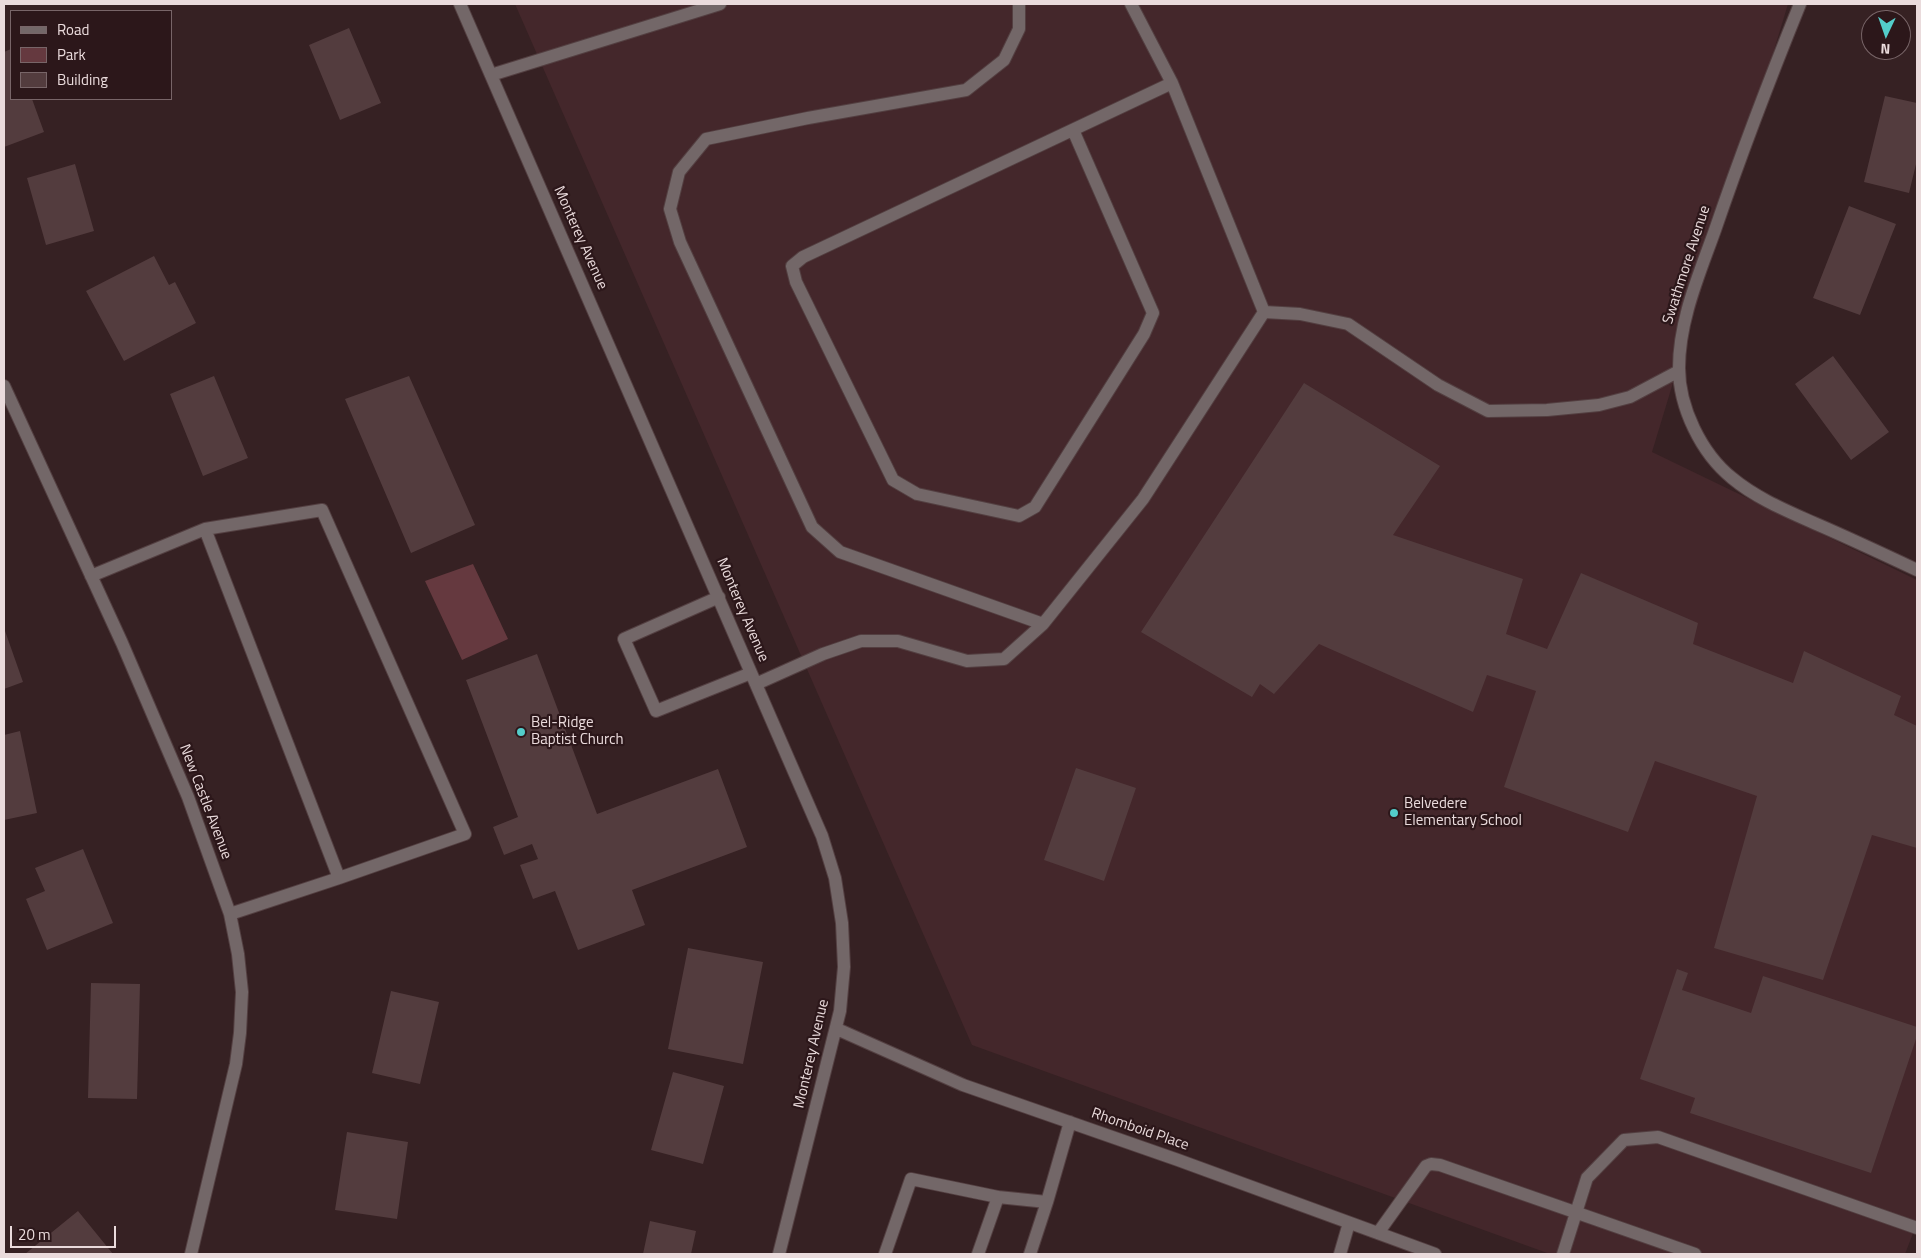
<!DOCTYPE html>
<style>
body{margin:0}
#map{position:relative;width:1921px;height:1258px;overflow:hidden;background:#362123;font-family:"Titillium Web",sans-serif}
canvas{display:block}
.frame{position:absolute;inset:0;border:5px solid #eadbdc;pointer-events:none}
.legend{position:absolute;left:10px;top:10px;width:162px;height:90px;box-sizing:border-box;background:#2c171a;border:1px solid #786568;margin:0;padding:6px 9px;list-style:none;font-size:15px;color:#eadbdc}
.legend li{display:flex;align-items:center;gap:10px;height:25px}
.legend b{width:25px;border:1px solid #786568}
.north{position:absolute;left:1861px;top:10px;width:50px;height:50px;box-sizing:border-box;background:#2c171a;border:1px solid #786568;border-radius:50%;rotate:183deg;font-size:14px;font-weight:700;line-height:20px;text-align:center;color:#eadbdc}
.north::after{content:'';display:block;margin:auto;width:18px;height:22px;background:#53cdca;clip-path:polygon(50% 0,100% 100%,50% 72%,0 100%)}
.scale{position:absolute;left:10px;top:1226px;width:106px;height:22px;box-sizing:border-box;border:2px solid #eadbdc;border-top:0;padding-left:6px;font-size:15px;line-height:18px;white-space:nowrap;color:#eadbdc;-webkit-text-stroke:4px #2c171a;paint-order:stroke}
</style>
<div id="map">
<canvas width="1921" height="1258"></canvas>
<div class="frame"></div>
<ul class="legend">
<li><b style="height:6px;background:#736768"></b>Road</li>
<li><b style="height:14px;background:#65393f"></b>Park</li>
<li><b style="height:14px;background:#533c3e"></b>Building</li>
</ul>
<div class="north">N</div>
<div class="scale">20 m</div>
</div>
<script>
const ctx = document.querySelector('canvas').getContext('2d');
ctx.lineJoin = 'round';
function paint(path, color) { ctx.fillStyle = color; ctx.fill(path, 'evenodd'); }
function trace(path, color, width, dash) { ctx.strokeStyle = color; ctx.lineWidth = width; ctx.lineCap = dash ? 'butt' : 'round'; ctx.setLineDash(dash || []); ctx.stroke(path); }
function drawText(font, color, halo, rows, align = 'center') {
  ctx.font = font + ' "Titillium Web",sans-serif'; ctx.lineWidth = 4.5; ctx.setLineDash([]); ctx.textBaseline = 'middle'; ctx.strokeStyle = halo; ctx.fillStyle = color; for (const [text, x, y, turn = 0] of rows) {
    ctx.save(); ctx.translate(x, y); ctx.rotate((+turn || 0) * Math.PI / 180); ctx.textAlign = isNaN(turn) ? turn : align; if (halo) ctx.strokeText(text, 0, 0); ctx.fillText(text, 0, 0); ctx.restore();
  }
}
paint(new Path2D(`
 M515 4H1788L1652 452 1917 580V1223L1905 1254H1550L972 1045Z`), '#44272b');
paint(new Path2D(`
 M473 564 508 639 462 660 425 581Z`), '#65393f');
paint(new Path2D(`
 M349 28 381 103 340 120 309 45Z
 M11 49V99H32L44 132 4 147V52Z
 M1885 96 1917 103V160L1909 193 1864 182Z
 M75 164 94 231 46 245 27 178Z
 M1849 206 1896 224 1860 315 1813 298Z
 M154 256 169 285 175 282 196 323 124 361 86 291Z
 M1833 356 1889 432 1851 460 1795 384Z
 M214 376 248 458 203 476 170 394Z
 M409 376 475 525 411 553 345 399Z
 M1304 383 1440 466 1393 535 1523 579 1506 634 1547 649 1581 573 1698 623 1693 644 1793 683 1804 651 1901 696 1894 715 1917 726V848L1872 835 1823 980 1714 948 1757 796 1655 761 1628 832 1504 787 1536 691 1487 675 1473 712 1319 644 1274 694 1260 684 1252 697 1141 632Z
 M4 628 23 682 4 689Z
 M537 654 597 814 718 769 747 847 632 890 645 925 578 950 555 891 533 899 520 865 538 859 532 844 504 855 493 827 518 817 466 680Z
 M20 731 37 813 4 820V735Z
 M1076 768 1136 788 1104 881 1044 860Z
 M83 849 113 923 47 950 26 899 45 891 35 868Z
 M688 948 763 962 743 1064 668 1049Z
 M1677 969 1688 973 1682 990 1751 1013 1763 976 1917 1027V1036L1871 1173 1690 1113 1695 1098 1640 1079Z
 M91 983 140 984 137 1099 88 1098Z
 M391 991 439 1002 420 1084 372 1073Z
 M673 1072 724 1086 703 1164 651 1150Z
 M347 1132 408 1142 397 1219 335 1210Z
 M78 1211 113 1254H25Z
 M650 1221 696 1231 691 1254H643Z`), '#533c3e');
const minor = new Path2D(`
 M460 4 822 836 835 878 842 923 844 967 840 1011 779 1254
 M1019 4V29L1004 60 966 90 808 118 706 139 679 172 670 209 680 242 812 527 840 552 1043 624
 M1131 4 1172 83 1264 312 1300 314 1348 324 1438 385 1488 411 1547 410 1599 405 1630 397 1679 371
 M1800 4C1770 78 1741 154 1715 230 1699 275 1679 320 1679 368 1679 407 1701 453 1732 478 1756 498 1785 510 1814 523 1849 538 1883 554 1917 570
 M491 75 720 4
 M1073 130 1153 313 1144 334 1035 507 1019 516 917 494 893 480 796 282 792 266 803 257 1172 83
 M4 386 122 643 188 797 230 914 238 954 242 992 240 1033 236 1064 191 1254
 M205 529 339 878
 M91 576 205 529 322 510 465 834 339 878 230 914
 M719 597 624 639 656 711 751 673
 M756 684 823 654 861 641H898L967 661 1004 659 1043 624 1143 499 1264 312
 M837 1029 963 1085 1178 1160 1435 1254
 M1378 1233 1426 1166 1431 1164 1440 1165 1695 1254
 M885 1254 911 1179 998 1197
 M978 1254 998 1197 1047 1202 1070 1122
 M1030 1254 1047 1202
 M1340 1254 1349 1223
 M1563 1254 1587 1178 1624 1140 1658 1137 1917 1228`);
trace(minor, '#533f41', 14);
trace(minor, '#736768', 12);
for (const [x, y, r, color] of [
 [521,732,5,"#53cdca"],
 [1394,813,5,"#53cdca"]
]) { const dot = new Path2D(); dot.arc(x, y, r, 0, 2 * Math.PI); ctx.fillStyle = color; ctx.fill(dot); trace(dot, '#2c171a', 2); }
drawText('15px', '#eadbdc', '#2c171a', [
 ["Monterey Avenue",580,238,66],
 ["Swathmore Avenue",1687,265,-72],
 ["Monterey Avenue",742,610,67],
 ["New Castle Avenue",205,802,69],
 ["Monterey Avenue",812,1054,-77],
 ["Rhomboid Place",1140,1130,19]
]);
drawText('15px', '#eadbdc', '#2c171a', [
 ["Bel-Ridge",531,723],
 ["Baptist Church",531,740],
 ["Belvedere",1404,804],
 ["Elementary School",1404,821]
], 'left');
</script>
